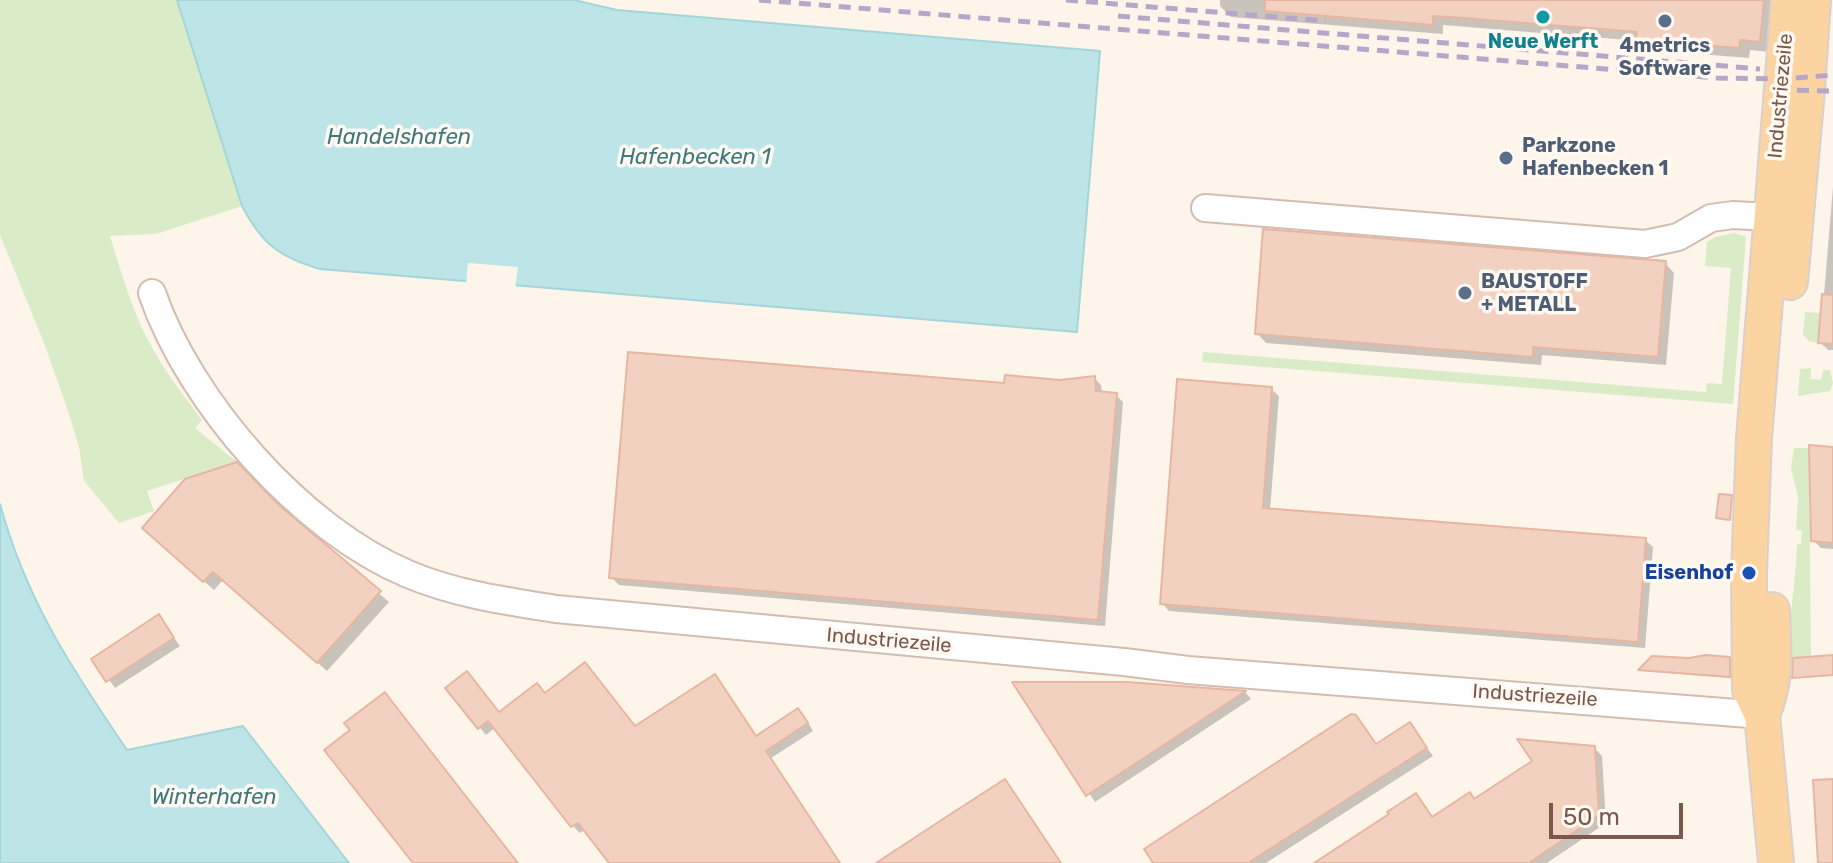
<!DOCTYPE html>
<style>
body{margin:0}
#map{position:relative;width:1833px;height:863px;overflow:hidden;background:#fdf4ea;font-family:Rubik,sans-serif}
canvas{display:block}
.scale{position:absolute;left:1549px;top:803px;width:134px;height:36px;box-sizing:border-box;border:4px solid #7a584c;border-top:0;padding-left:10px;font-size:24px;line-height:28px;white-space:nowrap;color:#7a584c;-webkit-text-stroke:6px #fff9f1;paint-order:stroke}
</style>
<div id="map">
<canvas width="1833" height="863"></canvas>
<div class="scale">50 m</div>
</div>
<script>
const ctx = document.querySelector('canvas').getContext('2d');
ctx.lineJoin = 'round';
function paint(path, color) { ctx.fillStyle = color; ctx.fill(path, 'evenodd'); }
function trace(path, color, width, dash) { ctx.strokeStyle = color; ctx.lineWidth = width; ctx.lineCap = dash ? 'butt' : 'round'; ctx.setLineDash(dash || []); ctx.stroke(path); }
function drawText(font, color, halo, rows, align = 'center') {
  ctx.font = font + ' Rubik,sans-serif'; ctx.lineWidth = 7; ctx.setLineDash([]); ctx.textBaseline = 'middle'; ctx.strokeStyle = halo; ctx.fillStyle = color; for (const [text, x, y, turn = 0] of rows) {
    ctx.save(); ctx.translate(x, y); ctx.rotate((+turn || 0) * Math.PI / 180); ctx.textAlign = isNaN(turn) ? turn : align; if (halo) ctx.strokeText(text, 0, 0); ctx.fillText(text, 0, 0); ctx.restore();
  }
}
paint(new Path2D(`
 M0 0H177L242 206 156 234 110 236C122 276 134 317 155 353 168 376 186 398 202 420L195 428 237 462 147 491 154 511 119 523 84 481 79 447 68 411 44 343 0 235Z
 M1735 233 1746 237 1733 404 1202 362 1203 352 1706 392 1707 383 1722 384 1731 268 1705 266 1707 242 1715 237Z
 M1805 312 1820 313 1817 343 1809 341 1803 335Z
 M1811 368V379L1821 380 1823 370H1830L1833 383 1830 391 1798 396 1800 369Z
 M1794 448H1809L1811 657 1789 658C1788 620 1796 582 1797 544H1801L1802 531 1796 530 1798 497 1791 468Z`), '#d9ecc7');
const water = new Path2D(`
 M177 0H574L617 10 1100 51 1077 332 320 269C279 257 262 244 242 206Z
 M0 504C26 600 72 669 127 750L243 726 349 863H0Z`);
paint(water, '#bde5e8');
trace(water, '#a3d6da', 2);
paint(new Path2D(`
 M468 263 518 267 515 289 466 285Z`), '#fdf4ea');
paint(new Path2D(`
 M1220 0H1775L1770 52 1750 50 1749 58 1649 50 1640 41 1443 25V34L1231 17 1220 6Z
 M1833 187V350H1828L1820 342Z
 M1665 263 1674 273 1666 365 1542 355 1541 365 1266 343 1257 333Z
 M1094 378 1101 385 1102 394 1116 395 1123 402 1105 626 619 585 611 577 1006 386Z
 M1271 389 1279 396 1270 510 1645 540 1653 547 1645 648 1169 611 1162 603Z
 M1833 449V549L1821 548 1813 540Z
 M280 510 389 602 327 671 223 580 214 590 154 538Z
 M159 617 180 646 115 688 94 659Z
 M1653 658 1729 659 1731 678 1642 671Z
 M715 676 757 738 798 711 805 718 813 731 771 758 840 863H612L585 829 580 833 573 826 496 727 486 735 448 688 500 714 546 695 636 728Z
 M1016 684H1126L1245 692 1251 699 1095 802Z
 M1355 717 1377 746 1409 724 1433 756 1266 863H1155Z
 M1594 748 1602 756 1606 823 1547 863H1318L1392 815 1416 795 1434 818Z
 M1005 781 1061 863H880Z`), '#0003');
const building = new Path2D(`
 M1265 0H1764L1760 42 1740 40 1739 48 1636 40 1637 32 1464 18 1433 16V25L1265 11Z
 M1263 229 1666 261 1658 357 1533 347V357L1255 334Z
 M1822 294 1833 295V344L1818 343Z
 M628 352 1004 383 1005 375 1060 380 1095 376 1096 391 1117 393 1098 620 609 578Z
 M1177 379 1272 387 1263 508 1646 538 1638 642 1160 604Z
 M1809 445 1833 447V543L1811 541Z
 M237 462 280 506 381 591 317 663 213 572 203 582 142 528 185 479Z
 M1719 494 1732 495 1730 520 1716 518Z
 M159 614 174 638 106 682 91 659Z
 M1706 655 1730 657V677L1638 670 1652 656 1689 658Z
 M1833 655V675L1792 678 1793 658Z
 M585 662 635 726 715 674 756 736 798 708 808 723 766 751 840 863H609L578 823 571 827 488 721 478 729 445 688 467 671 499 712 537 683 545 693Z
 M1012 682H1127L1246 691 1086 796Z
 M385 692 390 699 518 863H413L324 750 350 730 344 723Z
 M1351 714 1356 715 1376 744 1410 722 1427 748 1248 863H1153L1144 849Z
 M1517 739 1595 746 1599 815 1529 863H1314L1389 814 1387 812 1416 793 1432 817 1470 792 1474 799 1532 761Z
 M1005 779 1061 863H876L943 819Z
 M1833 779V863H1818L1813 780Z`);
paint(building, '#f3d1c1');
trace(building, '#e7b6a1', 2);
const minor = new Path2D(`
 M1205 208 1645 244 1678 237 1711 218 1733 215 1788 218
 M152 293C190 403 301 529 408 574 455 594 506 601 556 609L1124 662 1188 670 1762 715`);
const major = new Path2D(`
 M1790 282 1807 90 1813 0
 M1762 715C1778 676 1773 651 1772 610
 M1776 863 1762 715 1750 690 1749 573 1754 439 1789 0`);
trace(minor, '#d3bdb1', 30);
trace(major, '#dad0cd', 38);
trace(minor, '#fff', 26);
trace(major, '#fcd4a2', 34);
trace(new Path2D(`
 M759 0 1716 78 1783 79 1833 75
 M1066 0 1326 21
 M1118 16 1760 69
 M1777 90 1833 91`), '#b6a7c9', 5, [12, 8]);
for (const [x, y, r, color] of [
 [1543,17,8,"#0f9aa8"],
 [1665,21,8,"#5c6f8a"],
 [1506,158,8,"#5c6f8a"],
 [1465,293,8,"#5c6f8a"],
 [1749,573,8,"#1a4fb4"]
]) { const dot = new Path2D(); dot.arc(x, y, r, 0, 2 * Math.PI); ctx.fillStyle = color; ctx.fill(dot); trace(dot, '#fff9f1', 3); }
drawText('bold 20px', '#0d838f', '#fff9f1', [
 ["Neue Werft",1543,42]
]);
drawText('bold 20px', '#4e5e75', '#fff9f1', [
 ["4metrics",1665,46,"center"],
 ["Software",1665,69,"center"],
 ["Parkzone",1522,146],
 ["Hafenbecken 1",1522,169],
 ["BAUSTOFF",1481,282],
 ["+ METALL",1481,305]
], 'left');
drawText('20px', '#7a584c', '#fff9f1', [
 ["Industriezeile",1781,96,-85],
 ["Industriezeile",889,641,5],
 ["Industriezeile",1535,696,4]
]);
drawText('bold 20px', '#164399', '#fff9f1', [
 ["Eisenhof",1733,573]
], 'right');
drawText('italic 22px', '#3e787e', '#fff9f1', [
 ["Handelshafen",399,138],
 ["Hafenbecken 1",695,158],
 ["Winterhafen",214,798]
]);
</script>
